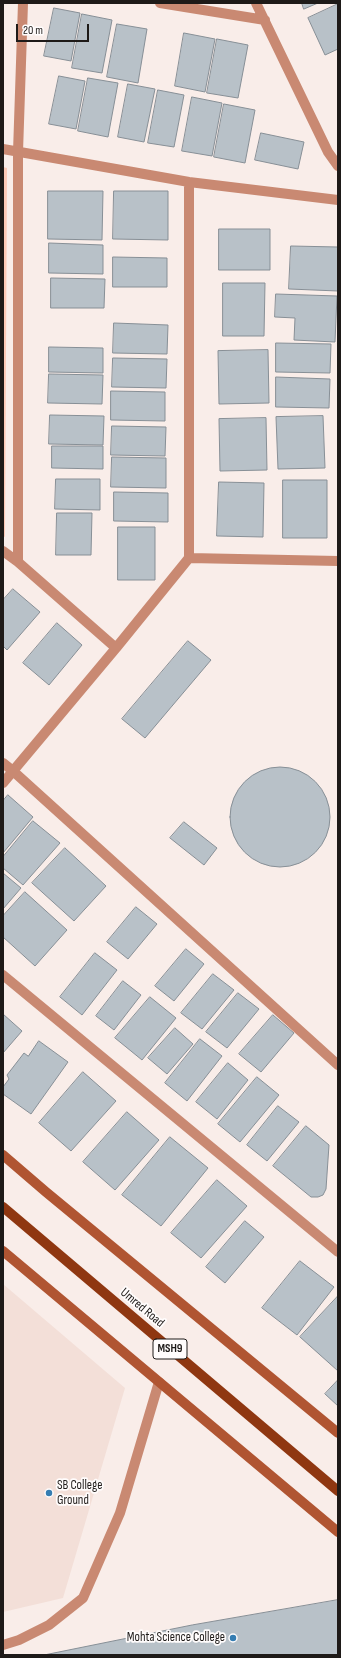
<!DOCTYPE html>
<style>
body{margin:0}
#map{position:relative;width:341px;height:1658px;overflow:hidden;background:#f9ede9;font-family:"Sofia Sans Condensed",sans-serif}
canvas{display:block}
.frame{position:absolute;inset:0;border:4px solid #1e1a18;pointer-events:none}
.scale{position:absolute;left:16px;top:24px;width:73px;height:18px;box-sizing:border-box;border:2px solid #1e1a18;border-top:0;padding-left:5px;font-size:12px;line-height:14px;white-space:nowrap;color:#1e1a18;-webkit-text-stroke:3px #fffcfc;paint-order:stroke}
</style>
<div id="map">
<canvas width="341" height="1658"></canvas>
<div class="frame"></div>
<div class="scale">20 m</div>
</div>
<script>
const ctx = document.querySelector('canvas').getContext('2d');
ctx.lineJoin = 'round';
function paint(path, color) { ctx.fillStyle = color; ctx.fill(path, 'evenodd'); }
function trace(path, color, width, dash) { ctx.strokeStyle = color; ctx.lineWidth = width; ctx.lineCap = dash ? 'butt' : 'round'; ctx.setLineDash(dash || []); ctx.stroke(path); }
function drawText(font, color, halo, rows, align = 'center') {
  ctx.font = font + ' "Sofia Sans Condensed",sans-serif'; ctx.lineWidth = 3.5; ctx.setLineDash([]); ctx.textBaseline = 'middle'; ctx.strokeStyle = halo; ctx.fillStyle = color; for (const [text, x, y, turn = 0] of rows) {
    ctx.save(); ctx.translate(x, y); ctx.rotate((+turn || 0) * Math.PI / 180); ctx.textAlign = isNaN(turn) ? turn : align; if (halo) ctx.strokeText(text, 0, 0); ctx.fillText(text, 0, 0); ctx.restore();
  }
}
paint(new Path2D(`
 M3 1284 125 1388 63 1598 3 1612Z`), '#f3dfd8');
paint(new Path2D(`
 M3 167 7 168 5 537 3 536Z`), '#fdc9b6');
const building = new Path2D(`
 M302 3H318L304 9Z
 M338 4V49L325 55 308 18Z
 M54 8 80 13 71 61 44 56Z
 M82 14 112 20 102 73 72 68Z
 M117 24 147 29 138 83 107 77Z
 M184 33 215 39 205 92 175 86Z
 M217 39 248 45 238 98 207 93Z
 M59 76 85 81 76 129 49 124Z
 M88 78 118 83 108 137 78 131Z
 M128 84 155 89 144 142 118 137Z
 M158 90 184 95 174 147 148 143Z
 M192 97 222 103 212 156 182 151Z
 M224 104 255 110 245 163 214 157Z
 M261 133 304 142 298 169 255 160Z
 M48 191H103L102 240 48 239Z
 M114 191H168V240L113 239Z
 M219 229H270V270H219Z
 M49 243 103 245V274L49 273Z
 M291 246 338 247V291L289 289Z
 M113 257 167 258V287H113Z
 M51 278 105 279 104 308H51Z
 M223 283H265L264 336H223Z
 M276 294 337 296 335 342 294 340 295 318 275 317Z
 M114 323 168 325 167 354 113 353Z
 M276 343 331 344 330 373 276 372Z
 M49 347 103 348V373L49 372Z
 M268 350 269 403 219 404 218 351Z
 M113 358 167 359 166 388 112 387Z
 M49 374 103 375 102 404 48 403Z
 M276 377 330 379 329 408 276 407Z
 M111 391 165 392V421L111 420Z
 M50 415 104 416 103 445 49 444Z
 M323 416 325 468 278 469 276 417Z
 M266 418 267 470 220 471 219 419Z
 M112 426 166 427 165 456 111 455Z
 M52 446H103V469L52 468Z
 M112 457 166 458V488L111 487Z
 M56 479H100V510L55 509Z
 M283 480H327V538H283Z
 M219 482 264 483 263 537 217 536Z
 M114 492 168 493V522L114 521Z
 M57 513H92L91 555H56Z
 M118 527H155V580H118Z
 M13 589 40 612 7 650 3 646V600Z
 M57 623 82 645 49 685 23 663Z
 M188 641 211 660 145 738 122 719Z
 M230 817a50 50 0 1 1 100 0a50 50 0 1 1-100 0Z
 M8 795 33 817 3 853V801Z
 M33 821 60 843 23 885 3 868V857Z
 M184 822 217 848 204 865 170 838Z
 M65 848 106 886 74 921 32 883Z
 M3 873 21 888 3 909Z
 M25 892 67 930 35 966 3 937V916Z
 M136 907 157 924 128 959 107 942Z
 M186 949 204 964 174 1001 155 986Z
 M95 953 117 970 82 1015 60 997Z
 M213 974 234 990 202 1029 181 1013Z
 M123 981 141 995 114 1030 96 1016Z
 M238 993 259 1009 227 1048 206 1032Z
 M150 997 176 1018 142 1060 115 1038Z
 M3 1014 22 1031 3 1053Z
 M273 1015 294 1033 261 1072 239 1054Z
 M175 1028 193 1044 167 1074 148 1058Z
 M200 1039 222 1056 187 1101 165 1083Z
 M39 1041 68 1062 31 1114 3 1094V1087L9 1079 7 1075 24 1053 28 1056Z
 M228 1063 248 1080 217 1119 196 1102Z
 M83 1072 116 1101 71 1151 39 1123Z
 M257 1077 279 1095 240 1142 218 1124Z
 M278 1106 299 1122 267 1161 247 1145Z
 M127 1112 159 1140 115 1190 83 1162Z
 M306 1126 329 1145 326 1189 323 1195 318 1197H311L273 1166Z
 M170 1137 208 1168 161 1226 122 1195Z
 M217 1180 247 1206 201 1258 171 1233Z
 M245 1221 264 1237 225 1283 206 1267Z
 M300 1261 334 1287 297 1335 262 1308Z
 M338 1296V1371L300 1337Z
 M338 1380V1406L325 1394Z
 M338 1600V1655H44L192 1625Z`);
paint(building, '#b8c1c8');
trace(building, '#878f96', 1);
trace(new Path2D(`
 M3 1645 19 1640 49 1625 83 1598 120 1513 159 1382`), '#c98972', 10);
trace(new Path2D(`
 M160 3 265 20
 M256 3 328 152 338 166
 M3 149 189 182 338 200
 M3 551 18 562V152L23 3
 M189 558 338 561
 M18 562 116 648 189 558V182
 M3 763 13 771 116 648
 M3 783 13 771 338 1065
 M3 975 338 1252`), '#c98972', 10);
trace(new Path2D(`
 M3 1155 46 1192 338 1433
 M3 1251 338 1532`), '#b05532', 10);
trace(new Path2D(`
 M3 1207 338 1491`), '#8f3711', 10);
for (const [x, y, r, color] of [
 [49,1493,4,"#357db2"],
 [233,1638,4,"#357db2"]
]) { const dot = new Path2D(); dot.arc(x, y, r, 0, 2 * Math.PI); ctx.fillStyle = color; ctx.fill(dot); trace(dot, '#fffcfc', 1.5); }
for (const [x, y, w] of [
 [170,1349,34]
]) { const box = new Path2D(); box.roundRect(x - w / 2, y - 10, w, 20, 3); ctx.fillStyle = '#fffcfc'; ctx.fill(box); trace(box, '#1e1a18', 1); }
drawText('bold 12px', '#1e1a18', null, [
 ["MSH9",170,1349]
]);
drawText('13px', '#1e1a18', '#fffcfc', [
 ["Umred Road",142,1308,40]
]);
drawText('13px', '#1e1a18', '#fffcfc', [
 ["SB College",57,1486],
 ["Ground",57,1501],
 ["Mohta Science College",225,1638,"right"]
], 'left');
</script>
